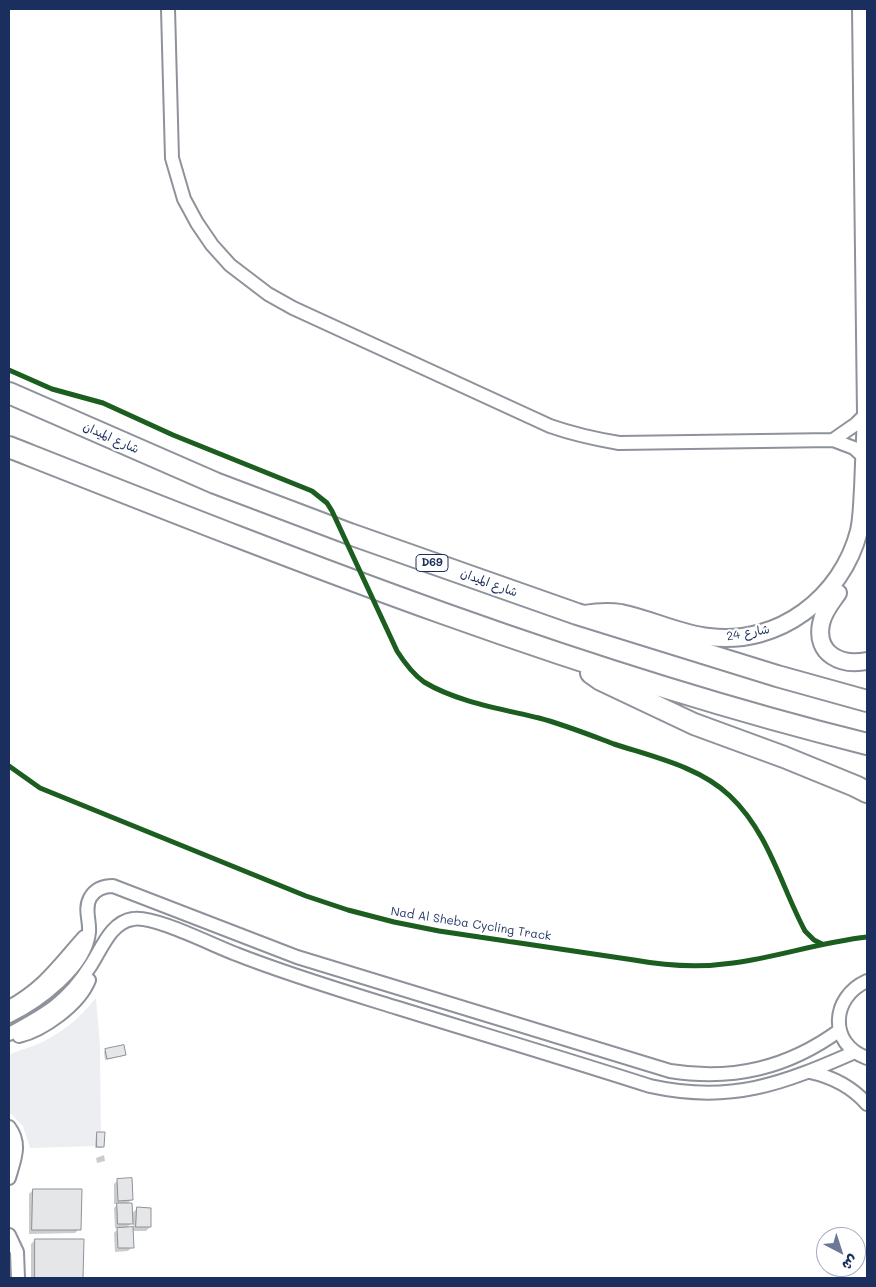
<!DOCTYPE html>
<meta charset="utf-8">
<style>
body{margin:0}
#map{position:relative;width:876px;height:1287px;overflow:hidden;background:#fff;font-family:Mali,"Playpen Sans Arabic",sans-serif}
canvas{display:block}
.frame{position:absolute;inset:0;border:10px solid #1b2f5e;pointer-events:none}
.north{position:absolute;left:816px;top:1227px;width:50px;height:50px;box-sizing:border-box;background:#fff;border:1px solid #a4acbf;border-radius:50%;rotate:140deg;font-size:14px;font-weight:700;line-height:20px;text-align:center;color:#1b2f5e}
.north::after{content:'';display:block;margin:auto;width:18px;height:22px;background:#6b7896;clip-path:polygon(50% 0,100% 100%,50% 72%,0 100%)}
</style>
<div id="map">
<canvas width="876" height="1287"></canvas>
<div class="frame"></div>
<div class="north">ش</div>
</div>
<script>
const ctx = document.querySelector('canvas').getContext('2d');
ctx.lineJoin = 'round';
function paint(path, color) { ctx.fillStyle = color; ctx.fill(path, 'evenodd'); }
function trace(path, color, width, dash) { ctx.strokeStyle = color; ctx.lineWidth = width; ctx.lineCap = dash ? 'butt' : 'round'; ctx.setLineDash(dash || []); ctx.stroke(path); }
function drawText(font, color, halo, rows, align = 'center') {
  ctx.font = font + ' Mali,"Playpen Sans Arabic",sans-serif'; ctx.lineWidth = 4.5; ctx.setLineDash([]); ctx.textBaseline = 'middle'; ctx.strokeStyle = halo; ctx.fillStyle = color; for (const [text, x, y, turn = 0] of rows) {
    ctx.save(); ctx.translate(x, y); ctx.rotate((+turn || 0) * Math.PI / 180); ctx.textAlign = isNaN(turn) ? turn : align; if (halo) ctx.strokeText(text, 0, 0); ctx.fillText(text, 0, 0); ctx.restore();
  }
}
paint(new Path2D(`
 M96 998 100 1046 101 1146 30 1148 23 1126 9 1112V1055C18 1050 29 1048 38 1044 61 1034 81 1017 96 998Z`), '#edeef2');
paint(new Path2D(`
 M123 1047 125 1054 123 1056 105 1060 104 1052 105 1050Z
 M98 1133 103 1146 101 1148H95L96 1135Z
 M104 1155 105 1161 97 1163 96 1158Z
 M118 1180 132 1199 127 1204 131 1214 137 1209 150 1227 146 1231H132V1247L128 1251 115 1252 114 1233 119 1228H115L114 1208 118 1204H114V1184ZM133 1222V1228H126Z
 M33 1190 79 1229 75 1233 29 1234V1194Z
 M35 1240H83L82 1278H31V1244Z`), '#0003');
const building = new Path2D(`
 M63 984 68 990 50 1004 46 998Z
 M124 1045 126 1055 107 1059 105 1049Z
 M97 1132H105L104 1147H97Z
 M132 1178 133 1200 118 1201 117 1179Z
 M33 1189H82L81 1230H32Z
 M117 1203H132L133 1224H118Z
 M137 1207 151 1208V1227H136Z
 M133 1227 134 1248H118L117 1228Z
 M35 1239H84L83 1278H35Z`);
paint(building, '#e5e6e8');
trace(building, '#8e929a', 1);
const minor = new Path2D(`
 M168 9 172 158 184 199 197 223 212 245 230 265 268 294 293 308 550 426C573 434 595 439 619 443L833 440 854 448 865 458
 M833 440 856 424 866 414
 M867 981C831 997 828 1044 867 1058
 M9 1007C45 987 58 966 84 937
 M9 1016C38 1002 86 967 89 932 90 920 84 909 90 898 95 889 103 886 113 886L297 957 670 1071C733 1081 788 1068 840 1030
 M9 1034C46 1014 68 1002 91 965 102 948 111 922 133 919 154 915 214 946 236 954 289 975 343 991 398 1008 482 1034 566 1059 650 1086 731 1104 782 1084 855 1052
 M19 1036C43 1030 79 1005 89 980
 M810 1072C833 1077 852 1087 867 1104
 M9 1127C22 1144 14 1160 9 1178
 M9 1235 17 1252 18 1278`);
const tertiary = new Path2D(`
 M838 593C831 603 823 612 821 624 815 655 842 666 867 661
 M584 614C596 612 609 611 621 613 651 619 679 634 709 637 779 646 842 597 859 531 862 518 862 503 863 489 864 464 865 439 866 414L861 9`);
const primary = new Path2D(`
 M9 393 215 483 350 534 577 614 777 676 867 701
 M9 447C290 558 573 671 867 744
 M591 673 601 680 694 724 784 757 855 786 867 792`);
trace(minor, '#8e929a', 16);
trace(tertiary, '#8e929a', 20);
trace(primary, '#8e929a', 24);
trace(minor, '#fff', 12);
trace(tertiary, '#fff', 16);
trace(primary, '#fff', 20);
trace(new Path2D(`
 M9 370 52 389 103 403 173 435 312 491 327 503 332 511 397 651C404 662 413 674 424 682 457 702 502 709 539 718 565 725 590 735 614 744 654 757 700 767 730 796 769 833 781 886 805 931L814 940 822 944
 M9 766 40 788 306 896 348 910 394 922 439 931 634 960C667 966 699 968 733 963 778 957 821 942 867 937`), '#1b5e20', 5);
for (const [x, y, w] of [
 [432,563,32]
]) { const box = new Path2D(); box.roundRect(x - w / 2, y - 8.5, w, 17, 4); ctx.fillStyle = '#fff'; ctx.fill(box); trace(box, '#1b2f5e', 1); }
drawText('bold 11px', '#1b2f5e', null, [
 ["D69",432,563]
]);
drawText('12px', '#1b2f5e', '#fff', [
 ["شارع الميدان",111,438,24],
 ["شارع الميدان",489,583,20],
 ["شارع 24",748,633,-10],
 ["Nad Al Sheba Cycling Track",471,924,9]
]);
</script>
